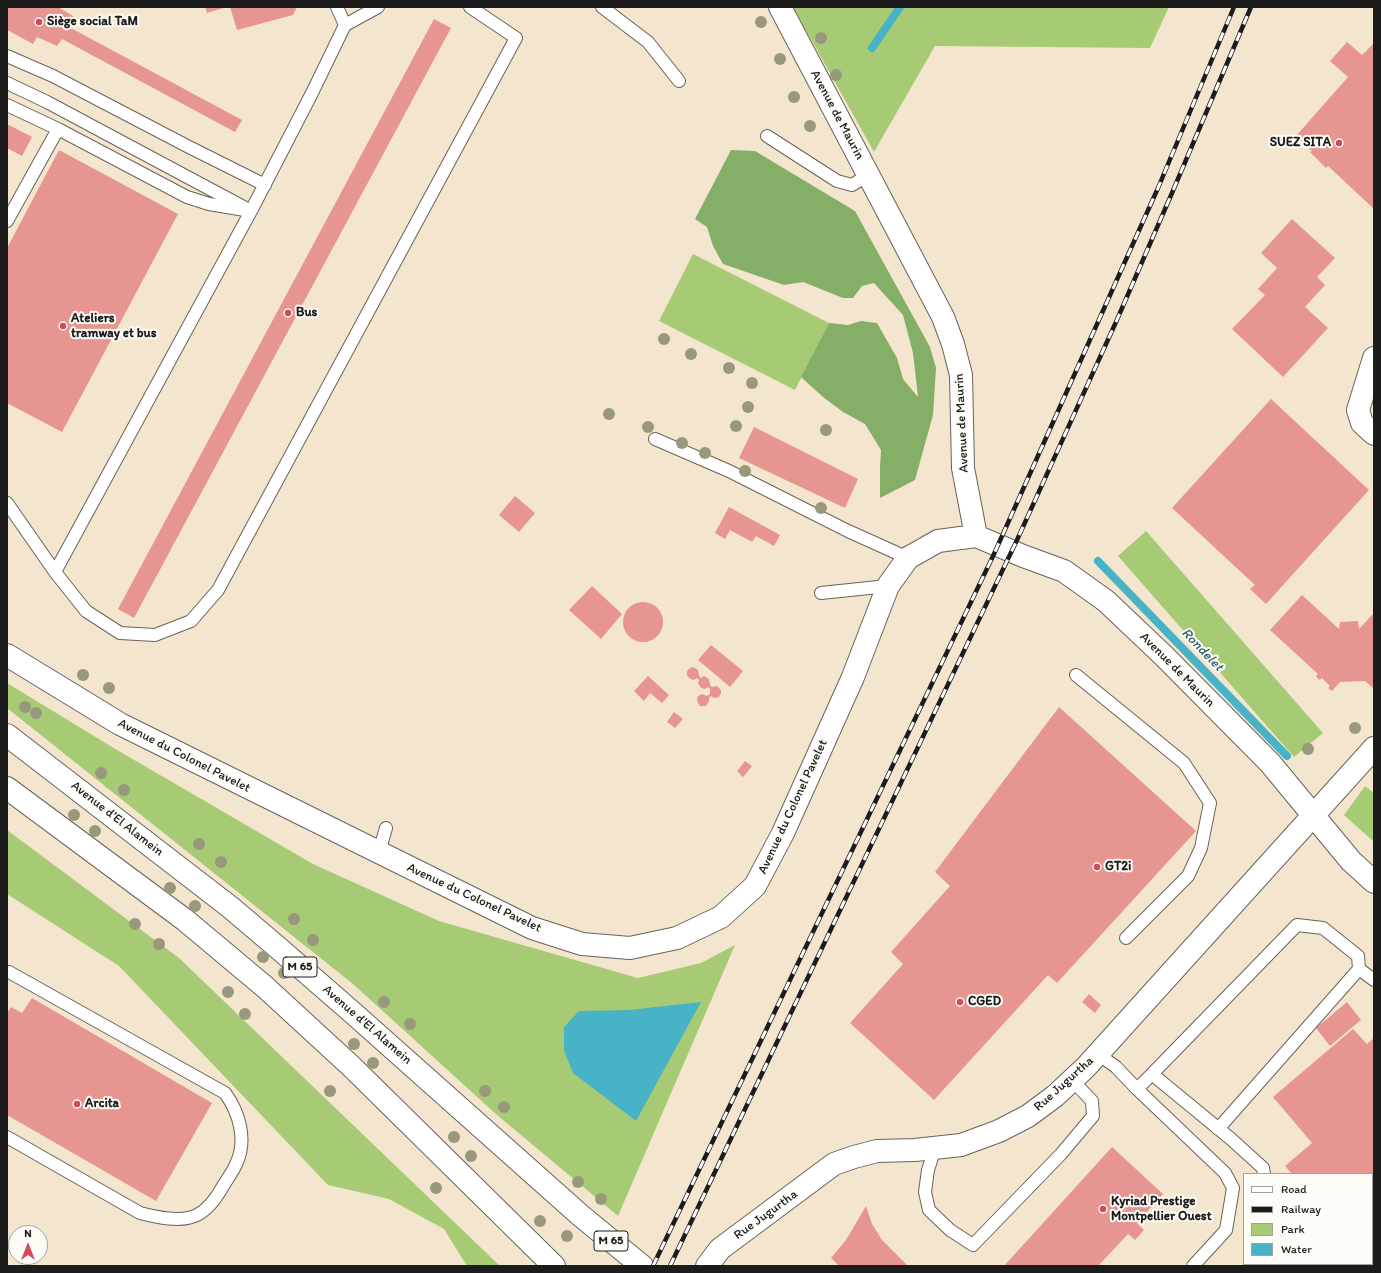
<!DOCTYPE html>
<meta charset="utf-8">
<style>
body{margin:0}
#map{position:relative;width:1381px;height:1273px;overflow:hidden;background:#f4e6ce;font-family:Itim,sans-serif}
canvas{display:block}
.frame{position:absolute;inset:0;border:8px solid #1c1c1c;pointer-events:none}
.legend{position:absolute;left:1243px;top:1173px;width:130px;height:92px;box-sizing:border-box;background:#fdfcf7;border:1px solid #a3a29f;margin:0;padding:5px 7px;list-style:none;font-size:12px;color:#1c1c1c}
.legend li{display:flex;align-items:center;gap:8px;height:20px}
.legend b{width:20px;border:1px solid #a3a29f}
.north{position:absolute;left:8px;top:1225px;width:40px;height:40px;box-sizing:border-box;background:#fdfcf7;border:1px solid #a3a29f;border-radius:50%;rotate:0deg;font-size:11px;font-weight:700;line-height:16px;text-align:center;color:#1c1c1c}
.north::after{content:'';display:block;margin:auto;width:14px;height:18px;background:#d1495b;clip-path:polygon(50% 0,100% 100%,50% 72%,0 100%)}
</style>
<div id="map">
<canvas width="1381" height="1273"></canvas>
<div class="frame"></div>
<ul class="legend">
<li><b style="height:5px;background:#fff"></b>Road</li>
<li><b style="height:5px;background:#1c1c1c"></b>Railway</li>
<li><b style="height:11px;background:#a7cb74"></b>Park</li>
<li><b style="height:11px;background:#48b2c6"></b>Water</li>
</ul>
<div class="north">N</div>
</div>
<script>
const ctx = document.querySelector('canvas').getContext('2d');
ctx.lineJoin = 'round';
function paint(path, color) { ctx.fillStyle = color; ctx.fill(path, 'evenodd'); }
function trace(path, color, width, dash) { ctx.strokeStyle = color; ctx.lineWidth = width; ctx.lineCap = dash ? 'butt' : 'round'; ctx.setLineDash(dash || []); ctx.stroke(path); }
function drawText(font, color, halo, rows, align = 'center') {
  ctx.font = font + ' Itim,sans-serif'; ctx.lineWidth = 4; ctx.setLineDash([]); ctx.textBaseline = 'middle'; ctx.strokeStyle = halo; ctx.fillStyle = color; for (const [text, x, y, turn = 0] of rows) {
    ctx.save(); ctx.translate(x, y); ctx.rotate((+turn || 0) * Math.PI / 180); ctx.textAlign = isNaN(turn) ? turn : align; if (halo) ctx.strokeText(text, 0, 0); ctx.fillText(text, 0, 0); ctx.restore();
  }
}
paint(new Path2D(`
 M793 7H1169L1150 48 935 46 874 152Z
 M693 254 829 323 795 390 659 321Z
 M1146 531 1323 733 1294 757 1118 556Z
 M7 683 112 747 313 864 439 921 638 978 701 963 735 945 618 1216 497 1115 353 984 7 708Z
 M1365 786 1374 793V842L1344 815Z
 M7 830 179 958 500 1266H467L444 1229 389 1199 328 1185 119 966 7 894Z`), '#a7cb74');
paint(new Path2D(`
 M731 150 755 151 855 211 930 347 936 368 933 415 915 480 880 498V467L881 450 865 424 843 412 823 397 801 377 829 323 848 325 861 321 877 323 897 358 903 379 918 397 913 353 903 315 874 283 862 286 853 298H843L803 282 784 285 723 264 713 246 707 227 695 219Z`), '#85af66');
paint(new Path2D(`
 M701 1002 636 1121 573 1073 564 1051V1027L579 1011 629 1010Z`), '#48b2c6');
trace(new Path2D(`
 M872 48 900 7
 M1098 561 1287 756`), '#48b2c6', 8);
paint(new Path2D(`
 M7 7H58L73 16 69 27 242 120 235 132 62 39 57 46 37 37 33 44 7 30Z
 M205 7H227L207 13Z
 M230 7H297L293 15 237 30Z
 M434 19 451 28 134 618 118 609Z
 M1347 42 1362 55 1374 43V209L1328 166 1326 168 1310 152 1312 151 1296 136 1348 77 1330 61Z
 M7 124 32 137 22 156 7 148Z
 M59 150 178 214 62 432 7 403V248Z
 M1292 219 1335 258 1317 277 1325 285 1305 307 1328 328 1283 377 1232 329 1265 295 1258 289 1277 268 1261 253Z
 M1271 399 1369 490 1266 604 1250 589 1255 585 1172 508Z
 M754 427 858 479 845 508 739 458Z
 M515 496 535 513 519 532 499 515Z
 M729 507 780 535 774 546 756 536 752 542 730 530 725 539 715 533Z
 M592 586 622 614 601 639 569 610Z
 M1302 595 1339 629 1340 622 1358 621 1359 629 1374 613V687L1373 688 1365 681 1340 682 1332 691 1328 688 1330 686 1322 678 1319 680 1316 676 1318 674 1270 630Z
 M623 622a20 20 0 1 1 40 0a20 20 0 1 1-40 0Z
 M711 645 743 671 730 687 698 660Z
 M693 667 698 670 699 676 701 678 704 676 709 679 710 685 712 687 717 686 721 690V693L719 697 714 698 711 696 709 698V701L706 706H700L698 703 697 700 698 696 702 694 707 696 710 694V689L708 687 705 689 701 688 698 683 699 680 697 678 693 680 689 678 687 675V671L690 668Z
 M648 676 669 695 662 703 650 693 644 701 634 691Z
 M1059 707 1196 831 1057 983 1048 975 934 1100 850 1023 903 964 891 952 950 886 935 872Z
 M674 712 683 719 675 728 667 722Z
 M745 761 752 766 743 777 737 771Z
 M1089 994 1101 1005 1095 1013 1082 1002Z
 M32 998 212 1103 156 1201 7 1115V1013L11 1007 22 1013Z
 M1347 1002 1361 1020 1330 1046 1316 1028Z
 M1353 1029 1367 1044 1374 1038V1223L1372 1221V1174H1292L1285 1166 1312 1143 1273 1097Z
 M1112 1147 1163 1194 1137 1223 1144 1230 1135 1240 1128 1234 1098 1266H1004Z
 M866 1206 872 1224 882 1240 908 1266H839L831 1258 846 1240Z`), '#e69591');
const lane = new Path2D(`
 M337 7 345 25
 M602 7 648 42 679 81
 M7 56 53 76 189 147 265 185
 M7 83 47 102 251 211 311 95 345 25 378 7
 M7 105 58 129 187 197 209 204 251 211 55 572
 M767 136 837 181 852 185 868 175
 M7 221 58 129
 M655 439 729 471 848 531 908 558
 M7 503 55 572 86 611 120 633 155 635 191 621 218 590 516 38 470 7
 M821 593 888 586
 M1076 675 1184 763 1210 803 1201 848 1188 876 1126 938
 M379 852 386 828
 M7 972H9L225 1093C239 1112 247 1139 237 1162 234 1170 228 1178 223 1186 217 1197 209 1209 197 1215 181 1223 156 1217 140 1213L7 1137
 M1098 1054 1116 1067 1137 1089 1225 1173 1233 1188 1226 1230 1193 1266
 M1152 1074 1297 925 1323 928 1358 956 1359 969
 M1137 1089 1152 1074 1231 1139 1263 1168 1264 1174
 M1218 1129 1359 969 1374 980
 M935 1148 928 1170 925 1192 929 1210 950 1230 973 1245 1061 1154 1093 1116 1092 1101 1072 1080
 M1298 1264 1300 1266`);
const street = new Path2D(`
 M780 7 943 317 953 344 961 375 963 468 976 536
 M1374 358 1358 410 1362 423 1374 434
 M976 536 1023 556 1064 571 1106 601 1164 656 1270 763 1351 861 1374 882
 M7 655 120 724 532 928 582 944 630 948 677 938 721 917 755 886 783 833 853 677 888 586 908 558 938 541 976 536
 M707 1266 720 1249 834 1164 854 1157 877 1151 915 1150 961 1145 999 1131 1028 1116 1055 1096 1086 1067 1374 748`);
const primary = new Path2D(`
 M7 735 230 907 276 946 353 1013 580 1215 642 1266
 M7 788 185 920 265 987 352 1067 554 1266`);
trace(lane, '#68635a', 14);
trace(street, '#68635a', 24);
trace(primary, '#68635a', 24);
trace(lane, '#fff', 12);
trace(street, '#fff', 22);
trace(primary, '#fff', 22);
const rail = new Path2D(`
 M653 1266 994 554 1158 188 1234 7
 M670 1266 1017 540 1116 322 1172 193 1251 7`);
trace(rail, '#1c1c1c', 4.5);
trace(rail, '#fdfcf7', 3, [9]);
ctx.fillStyle = '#98987d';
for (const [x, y] of [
 [761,22],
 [821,38],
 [780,59],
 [836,75],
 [794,97],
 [810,126],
 [664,339],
 [691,354],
 [729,368],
 [752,383],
 [748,407],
 [609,414],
 [736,426],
 [648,427],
 [826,430],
 [682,443],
 [705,453],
 [745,471],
 [821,508],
 [83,675],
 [109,688],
 [25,707],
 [36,713],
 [1355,728],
 [1308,749],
 [101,773],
 [124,790],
 [74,815],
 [95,831],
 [199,844],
 [221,862],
 [170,888],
 [195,906],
 [294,919],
 [135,924],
 [313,940],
 [159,944],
 [263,957],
 [284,973],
 [228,992],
 [384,1002],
 [245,1014],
 [410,1024],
 [354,1044],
 [373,1063],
 [330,1091],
 [485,1091],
 [504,1107],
 [454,1137],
 [471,1156],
 [578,1182],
 [436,1188],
 [601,1199],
 [540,1221],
 [567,1236]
]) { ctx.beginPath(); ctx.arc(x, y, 6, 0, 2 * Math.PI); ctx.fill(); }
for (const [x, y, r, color] of [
 [39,22,4,"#d1495b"],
 [1339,143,4,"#d1495b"],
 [288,313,4,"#d1495b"],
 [63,326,4,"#d1495b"],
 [1097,867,4,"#d1495b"],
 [960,1002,4,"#d1495b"],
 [77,1104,4,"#d1495b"],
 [1103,1209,4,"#d1495b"]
]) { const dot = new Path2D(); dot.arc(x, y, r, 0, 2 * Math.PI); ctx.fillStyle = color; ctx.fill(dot); trace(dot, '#fdfcf7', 1.5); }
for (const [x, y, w] of [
 [300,967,34],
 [611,1241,34]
]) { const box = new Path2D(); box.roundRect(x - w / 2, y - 10, w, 20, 3); ctx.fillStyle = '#fdfcf7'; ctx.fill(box); trace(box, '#1c1c1c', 1); }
drawText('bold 12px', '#1c1c1c', null, [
 ["M 65",300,967],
 ["M 65",611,1241]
]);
drawText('bold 13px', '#1c1c1c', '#fdfcf7', [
 ["Siège social TaM",47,22],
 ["SUEZ SITA",1331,143,"right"],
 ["Bus",296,313],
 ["Ateliers",71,319],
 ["tramway et bus",71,334],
 ["GT2i",1105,867],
 ["CGED",968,1002],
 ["Arcita",85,1104],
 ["Kyriad Prestige",1111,1202],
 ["Montpellier Ouest",1111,1217]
], 'left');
drawText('13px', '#1c1c1c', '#fdfcf7', [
 ["Avenue de Maurin",837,115,62],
 ["Avenue de Maurin",962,423,-93],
 ["Avenue de Maurin",1177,670,45],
 ["Avenue du Colonel Pavelet",184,756,27],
 ["Avenue du Colonel Pavelet",793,807,-65],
 ["Avenue d'El Alamein",117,819,38],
 ["Avenue du Colonel Pavelet",474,898,25],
 ["Avenue d'El Alamein",367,1025,41],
 ["Rue Jugurtha",1064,1084,-42],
 ["Rue Jugurtha",766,1215,-36]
]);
drawText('italic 14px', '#306068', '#fdfcf7', [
 ["Rondelet",1202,650,46]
]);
</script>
